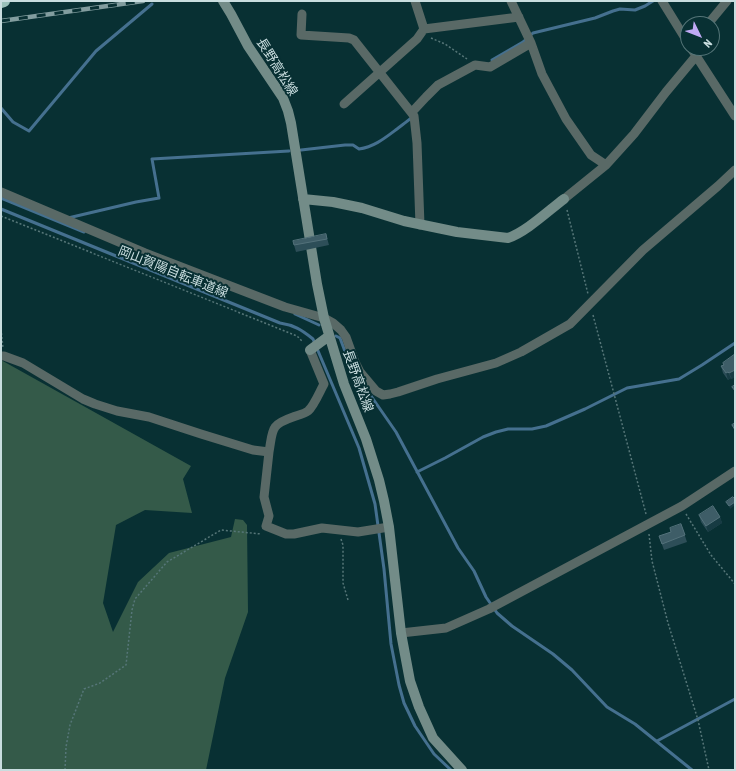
<!DOCTYPE html>
<meta charset="utf-8">
<style>
body{margin:0}
#map{position:relative;width:736px;height:771px;overflow:hidden;background:#083033;font-family:"Asap Condensed",sans-serif}
canvas{display:block}
.frame{position:absolute;inset:0;border:2px solid #c9dddf;pointer-events:none}
.north{position:absolute;left:680px;top:16px;width:40px;height:40px;box-sizing:border-box;background:#083033;border:1px solid #557578;border-radius:50%;rotate:133deg;font-size:11px;font-weight:700;line-height:16px;text-align:center;color:#c9dddf}
.north::after{content:'';display:block;margin:auto;width:14px;height:18px;background:#bfa9f4;clip-path:polygon(50% 0,100% 100%,50% 72%,0 100%)}
</style>
<div id="map">
<canvas width="736" height="771"></canvas>
<div class="frame"></div>
<div class="north">N</div>
</div>
<script>
const ctx = document.querySelector('canvas').getContext('2d');
ctx.lineJoin = 'round';
function paint(path, color) { ctx.fillStyle = color; ctx.fill(path, 'evenodd'); }
function trace(path, color, width, dash) { ctx.strokeStyle = color; ctx.lineWidth = width; ctx.lineCap = dash ? 'butt' : 'round'; ctx.setLineDash(dash || []); ctx.stroke(path); }
function drawText(font, color, halo, rows, align = 'center') {
  ctx.font = font + ' "Asap Condensed","Noto Sans JP",sans-serif'; ctx.lineWidth = 4; ctx.setLineDash([]); ctx.textBaseline = 'middle'; ctx.strokeStyle = halo; ctx.fillStyle = color; for (const [text, x, y, turn = 0] of rows) {
    ctx.save(); ctx.translate(x, y); ctx.rotate((+turn || 0) * Math.PI / 180); ctx.textAlign = isNaN(turn) ? turn : align; if (halo) ctx.strokeText(text, 0, 0); ctx.fillText(text, 0, 0); ctx.restore();
  }
}
paint(new Path2D(`
 M1 360 191 466 183 479 192 513 145 510 116 525 103 603 113 632 138 582 169 553 231 537 235 519 243 520 247 525 248 612 225 678 206 770H1Z`), '#345a49');
trace(new Path2D(`
 M492 60 523 42 533 33 595 18 613 11 620 9 635 10 645 6 653 1
 M1 108 13 122 29 131 96 51 152 4
 M301 150 345 145H353L359 149C374 147 385 138 397 129 402 125 408 121 412 117
 M1 198 84 232
 M1 209 280 323C294 325 302 330 313 339L359 448 375 504 384 569 391 644 399 685 404 703 415 726 434 754 451 770
 M68 218 136 202 159 198 152 159 289 151
 M295 314 319 325
 M336 336 340 338 353 373 362 383 396 432 458 548 474 571 486 597 497 613 512 626 553 654 572 670 607 707 635 724 692 770
 M417 472 445 458 483 437 496 432 508 429H532L546 426 585 409 627 388 679 379 702 365 735 343
 M657 741 735 699`), '#45708f', 3);
trace(new Path2D(`
 M431 38 445 44 467 59
 M567 210 588 294
 M1 216 297 336 303 342
 M593 315 646 514
 M1 329 3 348
 M686 514 711 555 735 584
 M649 534 652 561 668 623 698 720 709 770
 M341 539 343 545V583L348 600
 M65 770 66 747 70 725 84 689 100 683 126 665 132 610 135 599 167 562 221 530 261 534`), '#567678', 1.5, [2, 2]);
trace(new Path2D(`
 M415 1 424 29 519 17
 M511 1 531 43 542 74 566 119 591 155 606 165
 M662 1 688 43
 M302 14 301 35 349 38 354 40 414 116 417 143 420 225
 M708 24 727 1
 M691 48 735 116
 M344 104 417 39 424 29
 M412 112 426 97 438 85 475 65 490 67 531 43
 M1 192 145 253 246 292 285 307 324 318 333 323 341 330 346 337 355 362 360 372 376 391 383 395 390 394 398 392 437 379 496 363 521 352 570 324 643 250 718 186 735 170
 M564 199 606 165 634 134 666 92 696 56
 M1 356H4L23 363 83 399 95 404 117 411 149 417 201 434 253 450 269 452C273 429 270 425 293 417 298 415 304 414 308 411 314 406 320 391 324 384L310 350
 M269 452 264 497 269 516 266 526 286 534H294L322 528 358 532 389 527
 M401 633 446 628 489 609 682 506 735 471`), '#596966', 9);
trace(new Path2D(`
 M223 1 231 14 248 46 283 98 288 111 291 123 317 284 324 318 344 384 366 439 379 480 384 501 389 527 401 633 410 681 419 707 433 738 462 770
 M303 199 333 202 362 208 404 221 457 232 508 238C526 232 548 211 564 199
 M310 350 329 336`), '#738c88', 10);
trace(new Path2D(`
 M1 2 4 1`), '#99c0b9', 12);
const rail = new Path2D(`
 M1 21 143 1`);
trace(rail, '#829d9f', 4.5);
trace(rail, '#083033', 3, [9]);
paint(new Path2D(`
 M326 234 329 245 296 252 294 245Z
 M734 355 732 379 731 378 728 380 723 373 721 366 723 365V363Z
 M699 515 720 517 722 523 708 532 701 522Z
 M681 524 687 542 664 550 659 536 671 532Z`), '#2d4e58');
paint(new Path2D(`
 M735 370V377L732 379 729 373Z
 M728 372 731 378 728 380 726 373Z
 M735 502V505L730 509 729 506Z
 M720 517 722 523 708 532 706 526Z`), '#173b43');
const building = new Path2D(`
 M326 234 327 239 294 245 293 241Z
 M734 355 735 357V370L729 373 728 372 726 373 721 366 724 365 723 363Z
 M735 385V391L732 387Z
 M735 423V430L732 425Z
 M733 497 735 499V502L729 506 726 502Z
 M713 506 720 517 706 526 699 515Z
 M681 524 685 535 662 544 659 536 671 532 670 528Z`);
paint(building, '#3e5d67');
trace(building, '#53717a', 1);
drawText('13px', '#c9dddf', '#083033', [
 ["長野高松線",277,67,58],
 ["岡山賀陽自転車道線",173,272,22],
 ["長野高松線",358,381,70]
]);
</script>
